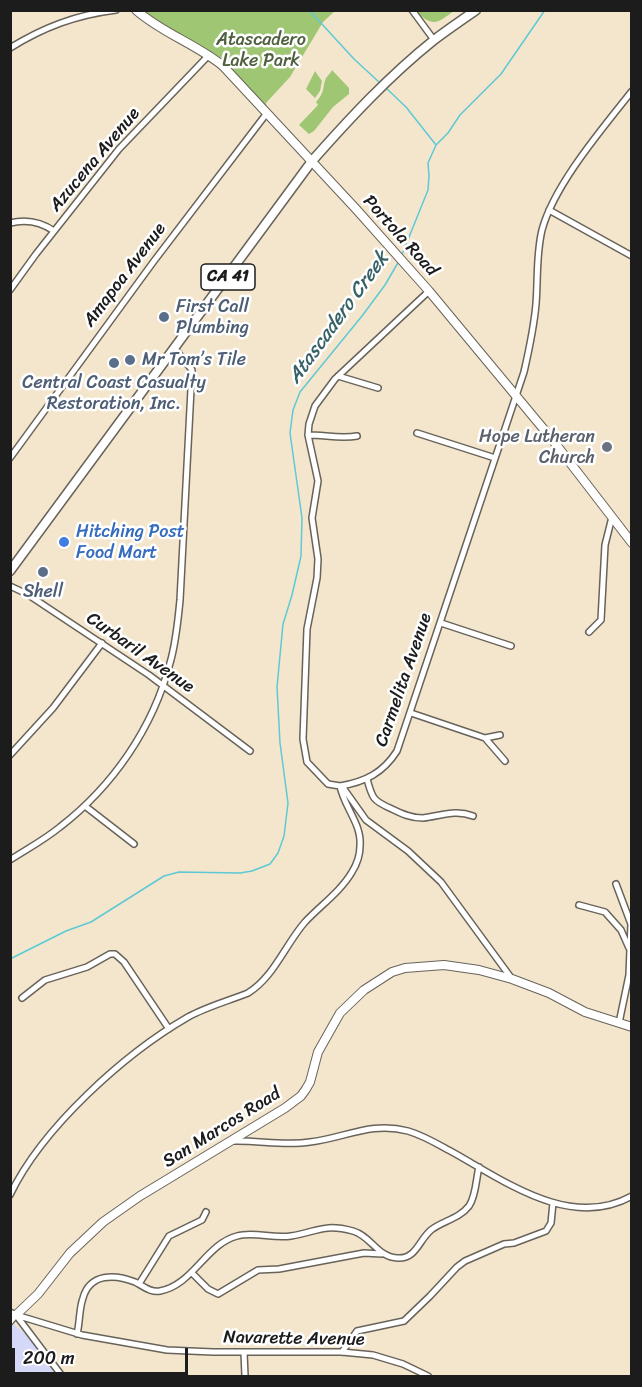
<!DOCTYPE html>
<meta charset="utf-8">
<style>
body{margin:0}
#map{position:relative;width:642px;height:1387px;overflow:hidden;background:#f4e6cd;font-family:Sriracha,sans-serif}
canvas{display:block}
.frame{position:absolute;inset:0;border:12px solid #1c1c1c;pointer-events:none}
.scale{position:absolute;left:12px;top:1348px;width:176px;height:27px;box-sizing:border-box;border:3px solid #1c1c1c;border-top:0;padding-left:8px;font-size:18px;line-height:21px;white-space:nowrap;color:#1c1c1c;-webkit-text-stroke:4px #fff;paint-order:stroke}
</style>
<div id="map">
<canvas width="642" height="1387"></canvas>
<div class="frame"></div>
<div class="scale">200 m</div>
</div>
<script>
const ctx = document.querySelector('canvas').getContext('2d');
ctx.lineJoin = 'round';
function paint(path, color) { ctx.fillStyle = color; ctx.fill(path, 'evenodd'); }
function trace(path, color, width, dash) { ctx.strokeStyle = color; ctx.lineWidth = width; ctx.lineCap = dash ? 'butt' : 'round'; ctx.setLineDash(dash || []); ctx.stroke(path); }
function drawText(font, color, halo, rows, align = 'center') {
  ctx.font = font + ' Sriracha,sans-serif'; ctx.lineWidth = 5; ctx.setLineDash([]); ctx.textBaseline = 'middle'; ctx.strokeStyle = halo; ctx.fillStyle = color; for (const [text, x, y, turn = 0] of rows) {
    ctx.save(); ctx.translate(x, y); ctx.rotate((+turn || 0) * Math.PI / 180); ctx.textAlign = isNaN(turn) ? turn : align; if (halo) ctx.strokeText(text, 0, 0); ctx.fillText(text, 0, 0); ctx.restore();
  }
}
paint(new Path2D(`
 M10 1321 29 1337 58 1376H11Z`), '#d6d8f8');
paint(new Path2D(`
 M137 11H335L323 22 290 77 266 103 267 113 209 54Z
 M416 11H454C437 23 433 28 416 11Z
 M332 70 349 88V94L333 107 314 131 309 134 299 125 318 105 316 102C326 91 322 87 326 78 328 75 331 73 332 70Z
 M315 71 322 81 320 91 315 98 306 89Z`), '#9fc773');
trace(new Path2D(`
 M309 10 354 59 380 83
 M386 88 406 107 436 145
 M401 257 428 190 429 176 428 163 436 145 448 133 460 115 501 74 545 10
 M10 959 66 931 91 922 164 876 179 872 240 873 252 871 270 864 278 853 284 836 288 803 280 743 277 687 283 624 292 595 301 556 302 518 290 433 293 410 300 392 362 316 385 285 399 261`), '#5dc9d5', 1.5);
const street = new Path2D(`
 M412 10 434 40
 M10 48C44 27 76 15 116 10
 M549 210 632 256
 M10 223C26 219 41 222 54 231
 M10 290 36 254 119 149 209 55
 M429 291 335 379 315 406 309 424 308 435 318 481 312 518 318 559 317 578 307 629 303 739 307 762 328 784 340 786 344 789 366 820 408 851 441 882 512 979
 M338 376 378 388
 M417 433 495 458
 M308 435C325 435 341 439 357 436
 M10 458 154 261 267 113
 M10 586 27 594 149 675 250 751
 M441 623 511 646
 M589 632 601 620 605 545 612 517
 M411 713 485 738 505 761
 M485 738 500 735
 M10 755 53 708 102 643
 M367 779C372 798 373 801 392 809 402 814 411 818 423 818 441 816 455 809 473 816
 M85 806 134 844
 M10 860C27 849 44 840 60 827 113 786 153 728 170 663 176 643 178 621 180 600L192 370 175 349
 M616 884 631 924 629 975 619 1023
 M579 905 605 912 621 930 629 948
 M22 998 45 980 87 967 110 954H115L124 962 169 1029
 M232 1141C258 1140 284 1146 310 1142 345 1138 371 1121 408 1131 425 1136 439 1145 454 1153 506 1182 571 1230 632 1196
 M10 1195C42 1128 124 1054 188 1017 206 1007 228 1001 248 993 274 977 285 945 305 922 320 906 341 891 352 872 357 864 360 855 360 846 362 824 344 807 340 786 365 782 383 773 397 751L524 372C529 350 534 327 536 304 538 279 536 255 542 230 554 185 602 129 632 91
 M192 1273 208 1289 218 1294 258 1270 279 1269 364 1253 382 1254
 M139 1284 169 1236 202 1220 206 1212
 M10 1312 16 1315 62 1376
 M10 1322 16 1315 82 1335 167 1350 213 1352H342L373 1355 403 1364 428 1376
 M77 1334C80 1322 79 1309 83 1298 90 1273 115 1274 135 1282 143 1286 151 1293 160 1291 193 1285 206 1244 237 1236 254 1231 273 1239 291 1236 317 1232 323 1223 353 1231 371 1236 378 1258 398 1258 416 1259 419 1240 431 1230 442 1221 459 1219 469 1206 476 1196 476 1179 479 1167
 M244 1352 245 1376
 M342 1352 357 1331 404 1321 430 1296 457 1267 465 1261 504 1244 514 1243 546 1231 551 1223 553 1203`);
const secondary = new Path2D(`
 M136 10C162 33 196 44 223 66L356 209 429 291 551 438 632 543
 M16 1315 38 1294 70 1253 103 1222 140 1196 285 1108 301 1096 306 1089 310 1082 318 1052 340 1013 364 990 392 972 405 968 444 965 479 970 512 979 549 993 585 1012 632 1027`);
const primary = new Path2D(`
 M10 571 312 161C350 118 389 76 434 40 447 30 462 20 476 10`);
trace(street, '#68635a', 8);
trace(secondary, '#68635a', 10);
trace(primary, '#68635a', 11);
trace(street, '#fff', 5);
trace(secondary, '#fff', 8);
trace(primary, '#fff', 8);
for (const [x, y, r, color] of [
 [164,317,6,"#5c6f8a"],
 [130,360,6,"#5c6f8a"],
 [114,363,6,"#5c6f8a"],
 [607,447,6,"#6b7280"],
 [64,542,6,"#3f7fe0"],
 [43,572,6,"#5c6f8a"]
]) { const dot = new Path2D(); dot.arc(x, y, r, 0, 2 * Math.PI); ctx.fillStyle = color; ctx.fill(dot); trace(dot, '#fff', 2); }
for (const [x, y, w] of [
 [228,277,54]
]) { const box = new Path2D(); box.roundRect(x - w / 2, y - 13, w, 26, 4.5); ctx.fillStyle = '#fff'; ctx.fill(box); trace(box, '#1c1c1c', 1.5); }
drawText('bold 16px', '#1c1c1c', null, [
 ["CA 41",228,277]
]);
drawText('18px', '#50603f', '#fff', [
 ["Atascadero",261,40],
 ["Lake Park",261,61]
]);
drawText('18px', '#1c1c1c', '#fff', [
 ["Azucena Avenue",95,160,-50],
 ["Portola Road",400,236,48],
 ["Amapoa Avenue",125,275,-53],
 ["Curbaril Avenue",140,653,35],
 ["Carmelita Avenue",404,680,-71],
 ["San Marcos Road",222,1128,-32],
 ["Navarette Avenue",294,1339,1]
]);
drawText('18px', '#4e5e75', '#fff', [
 ["First Call",176,307],
 ["Plumbing",176,328],
 ["Mr Tom’s Tile",142,360],
 ["Central Coast Casualty",114,383,"center"],
 ["Restoration, Inc.",114,404,"center"],
 ["Shell",43,592,"center"]
], 'left');
drawText('18px', '#5b616d', '#fff', [
 ["Hope Lutheran",595,437],
 ["Church",595,458]
], 'right');
drawText('18px', '#366cbe', '#fff', [
 ["Hitching Post",76,532],
 ["Food Mart",76,553]
], 'left');
drawText('italic 20px', '#366166', '#fff', [
 ["Atascadero Creek",339,318,-54]
]);
</script>
